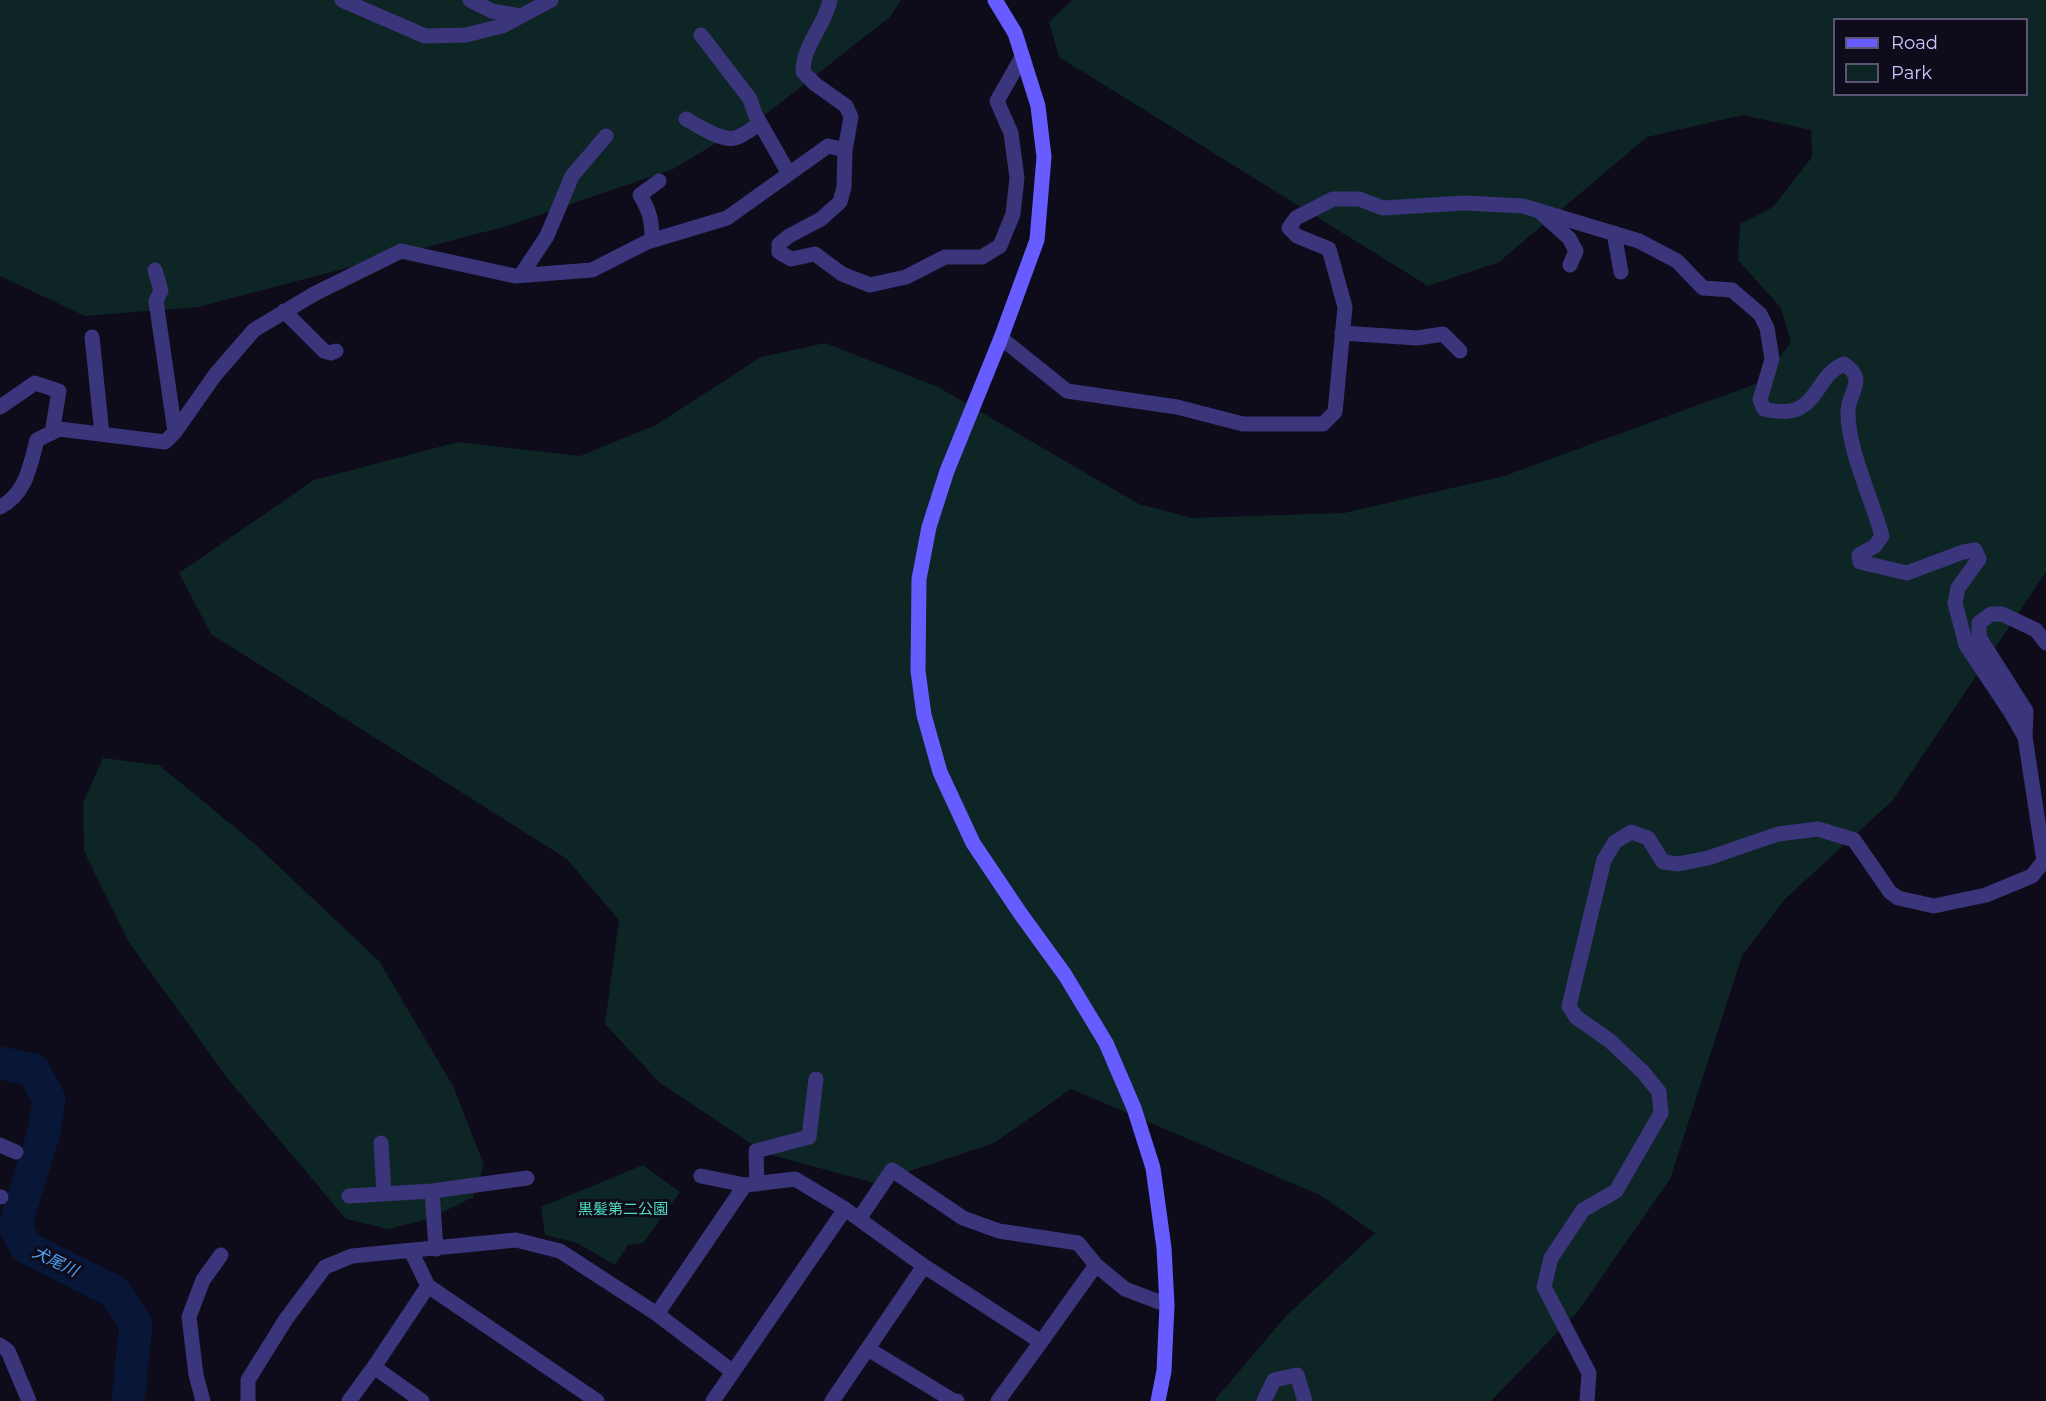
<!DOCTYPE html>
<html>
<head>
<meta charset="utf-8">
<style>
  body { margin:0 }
  #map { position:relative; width:2046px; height:1401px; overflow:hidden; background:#0e0b1b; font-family:Montserrat,sans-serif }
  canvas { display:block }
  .legend { position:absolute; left:1833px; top:18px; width:195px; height:78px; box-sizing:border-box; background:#0e0b1b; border:2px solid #5b5576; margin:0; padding:8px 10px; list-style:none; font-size:18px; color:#cec5ff }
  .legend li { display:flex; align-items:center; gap:12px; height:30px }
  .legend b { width:30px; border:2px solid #5b5576 }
</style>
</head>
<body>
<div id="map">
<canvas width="2046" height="1401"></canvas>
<ul class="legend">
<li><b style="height:8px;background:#675cff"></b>Road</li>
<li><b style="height:16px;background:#0e2525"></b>Park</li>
</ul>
</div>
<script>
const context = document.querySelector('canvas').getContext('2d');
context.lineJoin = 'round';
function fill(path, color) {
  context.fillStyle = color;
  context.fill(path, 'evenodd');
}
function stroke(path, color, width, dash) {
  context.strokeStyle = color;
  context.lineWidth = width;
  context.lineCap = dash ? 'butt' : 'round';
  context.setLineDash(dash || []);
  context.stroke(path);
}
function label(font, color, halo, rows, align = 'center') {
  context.font = font + ' Montserrat,"Noto Sans JP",sans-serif';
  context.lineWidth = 6;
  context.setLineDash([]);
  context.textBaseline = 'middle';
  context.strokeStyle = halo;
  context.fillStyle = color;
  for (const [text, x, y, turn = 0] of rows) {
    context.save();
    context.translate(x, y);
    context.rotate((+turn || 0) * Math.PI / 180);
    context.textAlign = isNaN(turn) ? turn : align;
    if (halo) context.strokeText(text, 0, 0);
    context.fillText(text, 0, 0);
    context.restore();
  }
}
const green = new Path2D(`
  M0,0H901L890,17L770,111L673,169L507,226L198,307L85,316L0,276Z
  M1072,0H2046V572L1892,801L1785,899L1742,956L1670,1179L1578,1311L1491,1401H1214L1286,1316L1375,1233L1320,1195L1071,1089L994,1143L874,1183L765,1153L660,1083L605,1024L619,920L567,859L211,634L179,573L314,480L458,442L580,456L656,425L761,357L825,343L938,387L1139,504L1192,518L1344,513L1504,476L1761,382L1791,342L1781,308L1738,260L1740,224L1773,207L1812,157L1811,130L1743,115L1647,137L1499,262L1428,286L1059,57L1049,22ZM1834,20H2026V94H1834Z
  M103,758L159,765L255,844L379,961L453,1086L484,1165L473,1197L429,1219L388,1229L346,1219L228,1079L128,941L84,851L83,803Z
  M643,1165L680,1192L643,1243L628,1245L615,1265L577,1243L545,1235L541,1207Z`);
const river = new Path2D(`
  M0,1063L33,1070L49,1099L44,1132L15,1226L26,1247L115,1292L136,1324L128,1401`);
const street = new Path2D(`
  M342,0L425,36L466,35L502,26L551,0
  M470,0L492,11L520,16
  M830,0C825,26 803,44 803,72L815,84L846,106L851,117L845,150L844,187L840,202L821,219L789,236L779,244V252L791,259L815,254L842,274L870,285L906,277L945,257H982L1000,246L1013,214L1017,178L1011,133L997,101L1022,57
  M701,35L750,99L755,114L789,174
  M686,119C698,126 721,141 735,138C744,136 752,128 760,123
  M1542,214L1569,238L1576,251L1570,265
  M1614,233L1621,272
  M652,240C652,222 650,211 640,195L659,181
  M155,270L161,291L156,301L175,432
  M521,275L547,236L572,176L606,136
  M284,311L324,351L331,353L336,351
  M1342,333L1417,338L1443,334L1460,351
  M92,337L102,434
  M1001,338L1067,391L1177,407L1243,424H1323L1335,412L1345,307L1329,249L1297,236L1289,228L1296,218L1333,199H1359L1383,208L1464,203L1523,206L1639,241L1677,261L1703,288L1732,290L1760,314L1767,328L1772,359L1760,400L1764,409C1820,423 1812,376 1844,364C1869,380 1847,393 1848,413C1848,450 1872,499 1882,536L1875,546L1859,555L1860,562L1907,573L1963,552L1975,550L1979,559L1958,588L1955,603L1966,645L2010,711L2025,737L2026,711L1979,637V623L1991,614H2002L2036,630L2046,643
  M0,407L35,383L59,391L52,433
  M0,507C26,494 30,466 37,440L59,429L165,442L175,432L215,375L254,330L314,294L401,251L515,276L592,270L647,242L727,218L828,146L845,150
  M381,1143L384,1194
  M0,1145L16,1152
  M701,1176L745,1185
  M757,1184L756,1151L809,1137L816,1079
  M432,1191L527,1178
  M349,1196L432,1191L436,1249
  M0,1197H1
  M859,1219L892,1170L963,1218L999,1231L1078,1243L1096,1265L1125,1289L1167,1305
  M411,1251L428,1286L597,1401
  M657,1314L745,1185L795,1179L845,1209L924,1266L1041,1342L998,1401
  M1041,1342L1096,1265
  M0,1345L8,1351L29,1401
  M868,1349L952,1400L957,1401
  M374,1367L428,1286
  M203,1401L196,1375L189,1317L203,1280L221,1255
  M248,1401V1380L286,1319L325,1267L352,1256L516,1240L560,1251L657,1314L733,1372
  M349,1401L374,1367L422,1401
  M713,1401L845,1209
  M832,1401L924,1266
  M1264,1401L1274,1380L1297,1375L1305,1401
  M1587,1401L1589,1373L1544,1287L1551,1258L1583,1210L1616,1191L1661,1113L1659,1092L1643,1072L1610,1041L1576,1017L1569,1006L1604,860L1615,842L1631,832L1648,838L1663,862L1678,864L1708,858L1778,834L1818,829L1854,840L1890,892L1898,898L1934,906L1986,895L2032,876L2044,861L2025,737`);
const secondary = new Path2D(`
  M995,0L1015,33L1038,106L1044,157L1037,240L1001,338L947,471L929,527L919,579L918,671L924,715L940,772L973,843L1020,913L1065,975L1106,1043L1134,1108L1153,1168L1164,1248L1167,1305L1164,1371L1158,1401`);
const parkNames = [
  ["黒髪第二公園",623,1210]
];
const waterNames = [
  ["犬尾川",55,1262,26]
];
fill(green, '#0e2525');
stroke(river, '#081737', 33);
stroke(street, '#3b357b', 15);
stroke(secondary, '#675cff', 15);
label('15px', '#51dfc1', '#0e0b1b', parkNames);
label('italic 16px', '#53a8ff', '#0e0b1b', waterNames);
</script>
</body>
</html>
